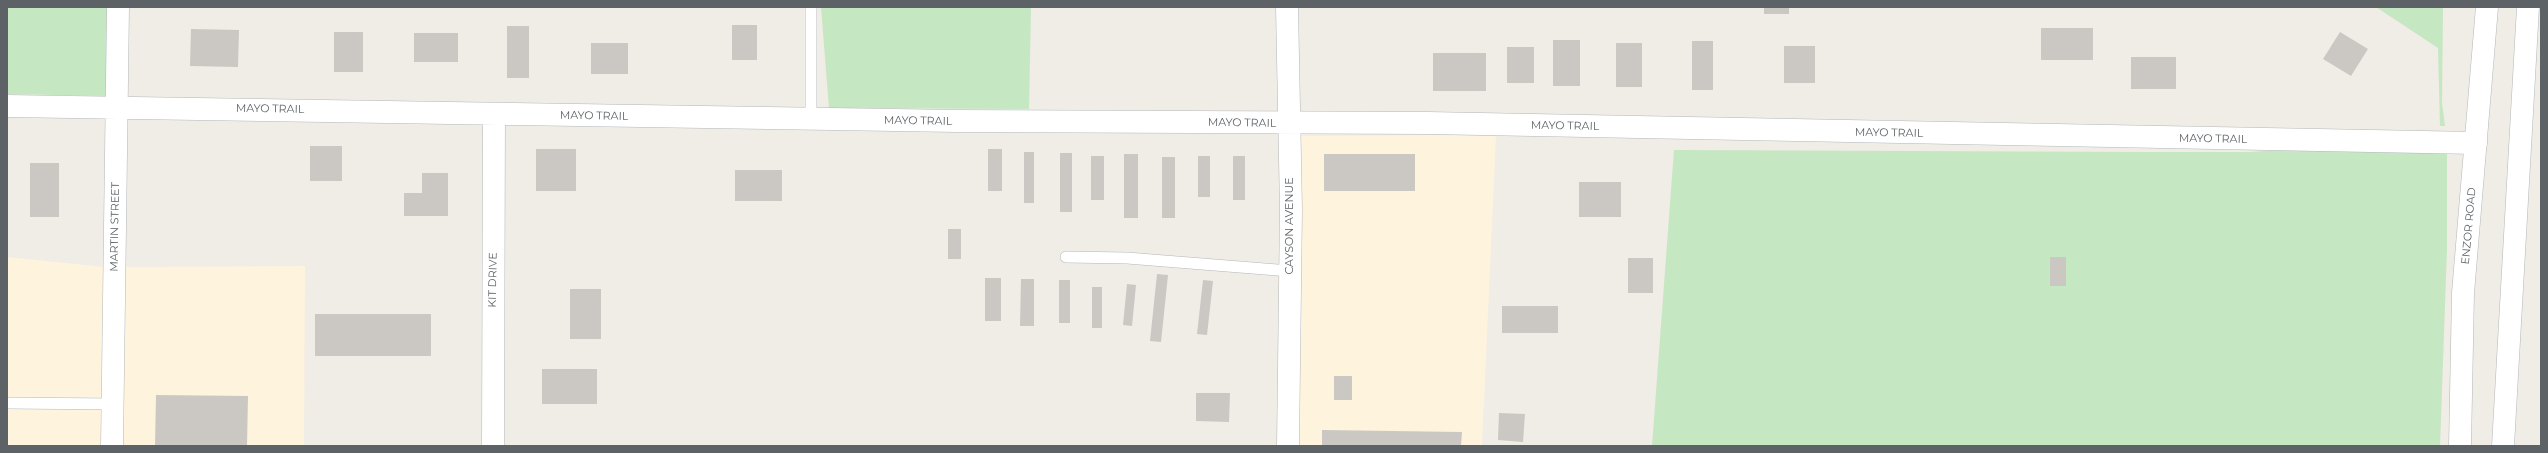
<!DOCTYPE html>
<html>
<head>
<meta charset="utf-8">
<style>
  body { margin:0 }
  #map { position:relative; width:2548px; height:453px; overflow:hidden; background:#f0ece6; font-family:Montserrat,sans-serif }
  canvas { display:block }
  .frame { position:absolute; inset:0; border:8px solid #5d6266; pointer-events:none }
</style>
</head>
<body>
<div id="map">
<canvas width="2548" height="453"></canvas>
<div class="frame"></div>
</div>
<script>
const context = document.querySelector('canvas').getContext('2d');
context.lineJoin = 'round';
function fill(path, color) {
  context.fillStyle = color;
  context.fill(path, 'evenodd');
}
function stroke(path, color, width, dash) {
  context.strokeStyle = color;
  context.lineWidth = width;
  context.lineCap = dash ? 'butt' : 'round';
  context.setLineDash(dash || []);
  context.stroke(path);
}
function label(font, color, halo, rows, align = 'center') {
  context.font = font + ' Montserrat,sans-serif';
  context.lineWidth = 3;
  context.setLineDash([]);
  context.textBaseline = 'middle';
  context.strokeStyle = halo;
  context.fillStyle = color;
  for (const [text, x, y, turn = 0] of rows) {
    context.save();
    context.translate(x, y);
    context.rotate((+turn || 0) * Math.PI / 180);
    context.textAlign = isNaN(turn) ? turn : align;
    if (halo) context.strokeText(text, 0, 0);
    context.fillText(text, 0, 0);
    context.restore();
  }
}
const commercial = new Path2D(`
  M1428,135L1496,136L1482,446H1298L1300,136Z
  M7,257L105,267L103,446H7Z
  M305,266L304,446H122L125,267Z`);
const green = new Path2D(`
  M7,7H108L107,96L7,94Z
  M821,7H1031L1029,109L829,108Z
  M2376,7H2443L2442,103L2445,126H2440L2438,48Z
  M2306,148L2447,149V248L2440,446H1652L1674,150L2140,152H2250Z`);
const building = new Path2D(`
  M1764,7H1789V14H1764Z
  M732,25H757V60H732Z
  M507,26H529V78H507Z
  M2041,28H2093V60H2041Z
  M191,29L239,30L238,67L190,66Z
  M334,32H363V72H334Z
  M2340,32L2368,49L2351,76L2323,59Z
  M414,33H458V62H414Z
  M1553,40H1580V86H1553Z
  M1692,41H1713V90H1692Z
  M591,43H628V74H591Z
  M1616,43H1642V87H1616Z
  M1784,46H1815V83H1784Z
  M1507,47H1534V83H1507Z
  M1433,53H1486V91H1433Z
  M2131,57H2176V89H2131Z
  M310,146H342V181H310Z
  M536,149H576V191H536Z
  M988,149H1002V191H988Z
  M1024,152H1034V203H1024Z
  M1060,153H1072V212H1060Z
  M1124,154H1138V218H1124Z
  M1324,154H1415V191H1324Z
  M1091,156H1104V200H1091Z
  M1198,156H1210V197H1198Z
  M1233,156H1245V200H1233Z
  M1162,157H1175V218H1162Z
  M30,163H59V217H30Z
  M735,170H782V201H735Z
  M422,173H448V216H404V193H422Z
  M1579,182H1621V217H1579Z
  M948,229H961V259H948Z
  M2050,257H2066V286H2050Z
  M1628,258H1653V293H1628Z
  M1157,274L1168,275L1161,342L1150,341Z
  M985,278H1001V321H985Z
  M1021,279H1034V326H1020Z
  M1059,280H1070V323H1059Z
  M1203,280L1213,281L1207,335L1197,334Z
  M1127,284L1136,285L1132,326L1123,325Z
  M1092,287H1102V328H1092Z
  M570,289H601V339H570Z
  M1502,306H1558V333H1502Z
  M315,314H431V356H315Z
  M542,369H597V404H542Z
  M1334,376H1352V400H1334Z
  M1196,393H1230L1229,422L1196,421Z
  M156,395L248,396L247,446H155Z
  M1499,413L1525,414L1523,442L1498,440Z
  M1322,430L1462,432L1461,446H1322Z`);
const lane = new Path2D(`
  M811,119V7
  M1066,257L1127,258L1290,271
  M7,403L113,404`);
const street = new Path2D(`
  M1287,7L1291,209L1288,446
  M7,106L957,121L1428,123L2476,143
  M112,446L118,7
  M493,446L494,114`);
const secondary = new Path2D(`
  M2460,446L2463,293L2487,7
  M2503,446L2528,7`);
const streetNames = [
  ["MAYO TRAIL",270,109,1],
  ["MAYO TRAIL",594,116,1],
  ["MAYO TRAIL",918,121,1],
  ["MAYO TRAIL",1242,123,1],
  ["MAYO TRAIL",1565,126,1],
  ["MAYO TRAIL",1889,133,1],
  ["MAYO TRAIL",2213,139,1],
  ["CAYSON AVENUE",1290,226,-90],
  ["ENZOR ROAD",2469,226,-85],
  ["MARTIN STREET",115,227,-89],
  ["KIT DRIVE",493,280,-89]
];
fill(commercial, '#fef3dc');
fill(green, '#c5e7c2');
fill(building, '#cbc7c3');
stroke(lane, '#b3b7ba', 12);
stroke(street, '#b3b7ba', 23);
stroke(secondary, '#b2b6ba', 23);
stroke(lane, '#fff', 11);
stroke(street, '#fff', 22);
stroke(secondary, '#fff', 22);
label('11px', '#5d6266', '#fff', streetNames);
</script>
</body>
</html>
